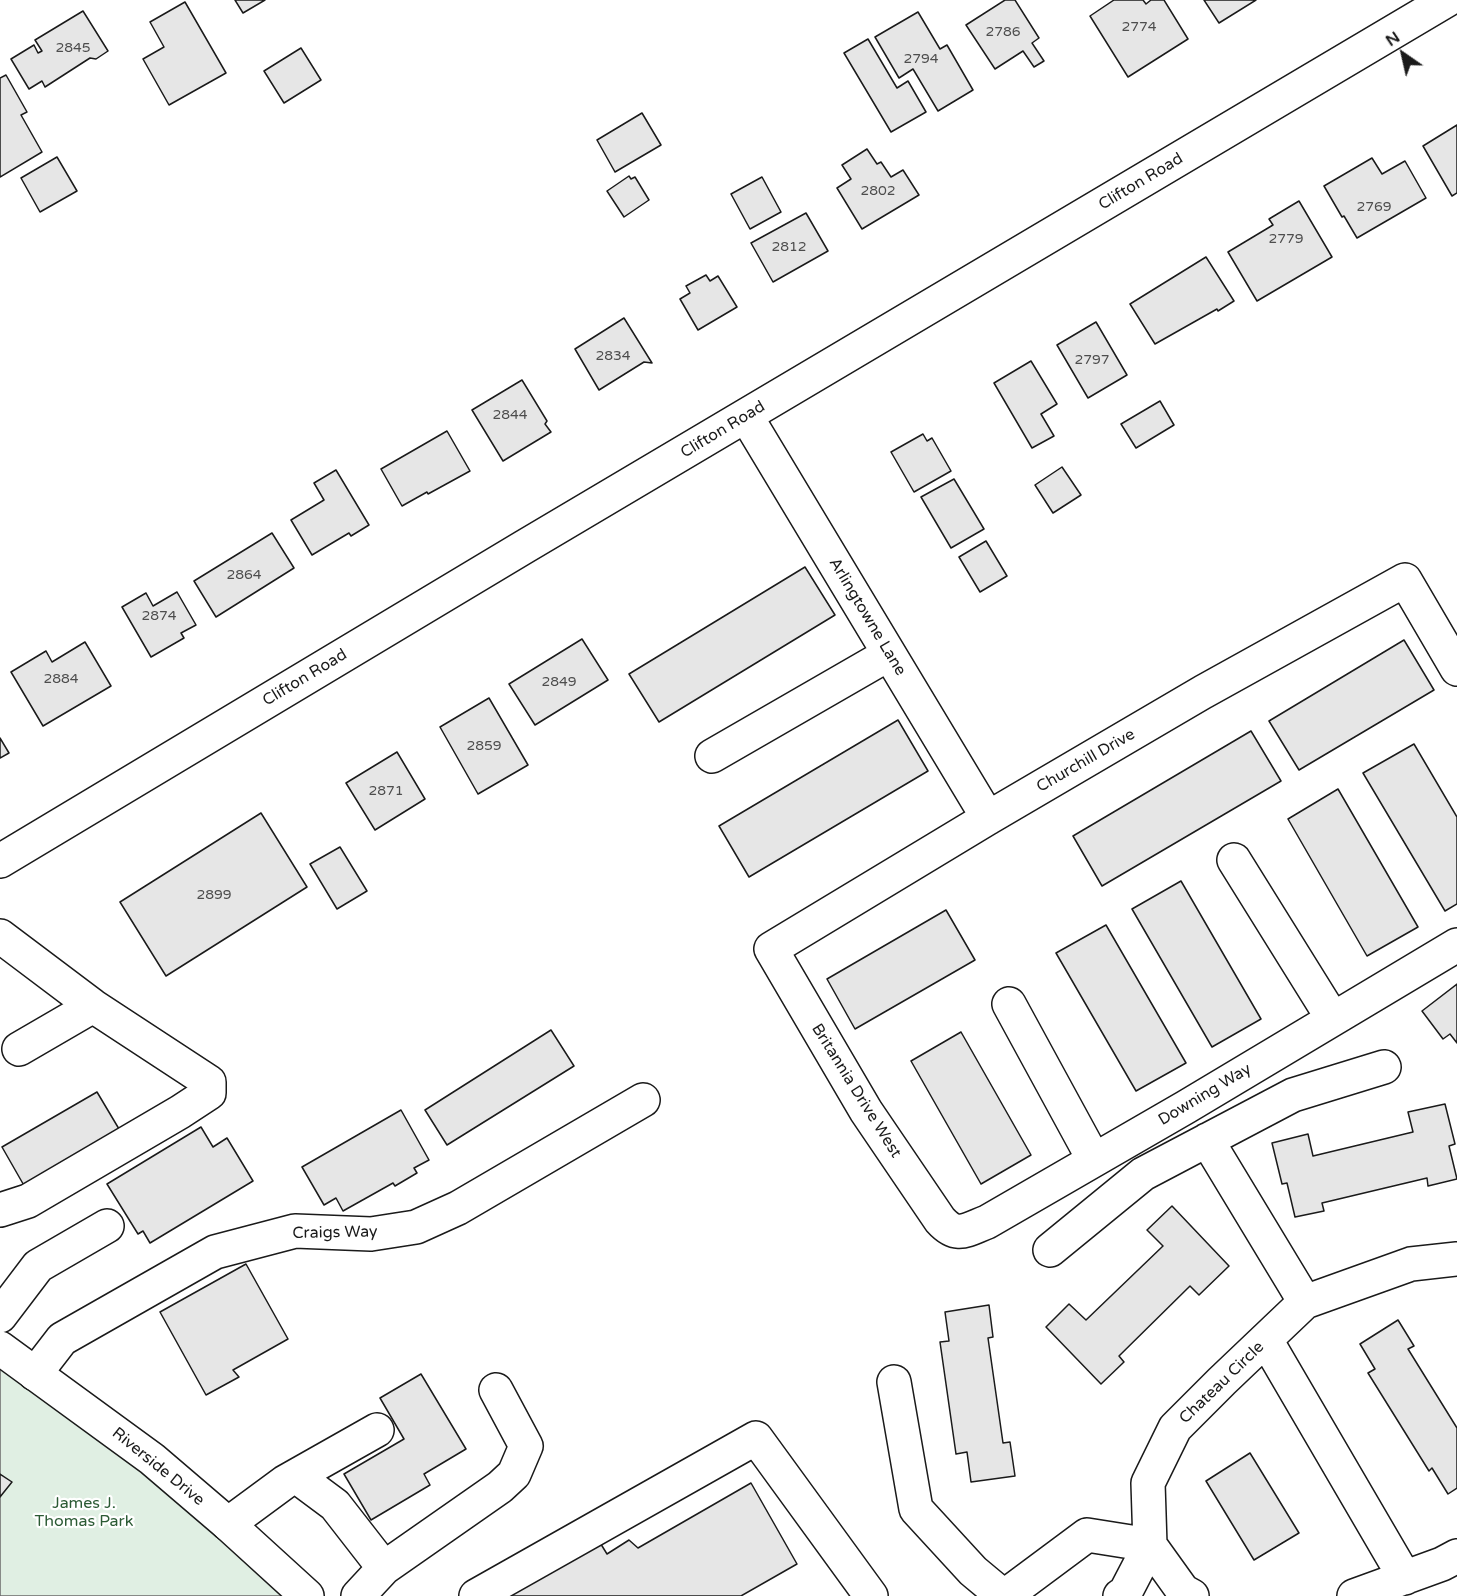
<!DOCTYPE html>
<html>
<head>
<meta charset="utf-8">
<style>
  body { margin:0 }
  #map { position:relative; width:1457px; height:1596px; overflow:hidden; background:#fff; font-family:"Varela Round",sans-serif }
  canvas { display:block }
  .north { position:absolute; left:1373px; top:24px; width:60px; height:60px; -webkit-text-stroke:4px #fff; paint-order:stroke; rotate:326deg; font-size:16px; font-weight:700; line-height:24px; text-align:center; color:#1a1a1a }
  .north::after { content:''; display:block; margin:auto; width:21px; height:27px; background:#1a1a1a; clip-path:polygon(50% 0,100% 100%,50% 72%,0 100%) }
</style>
</head>
<body>
<div id="map">
<canvas width="1457" height="1596"></canvas>
<div class="north">N</div>
</div>
<script>
const context = document.querySelector('canvas').getContext('2d');
context.lineJoin = 'round';
function fill(path, color) {
  context.fillStyle = color;
  context.fill(path, 'evenodd');
}
function stroke(path, color, width, dash) {
  context.strokeStyle = color;
  context.lineWidth = width;
  context.lineCap = dash ? 'butt' : 'round';
  context.setLineDash(dash || []);
  context.stroke(path);
}
function label(font, color, halo, rows, align = 'center') {
  context.font = font + ' "Varela Round",sans-serif';
  context.lineWidth = 4.5;
  context.setLineDash([]);
  context.textBaseline = 'middle';
  context.strokeStyle = halo;
  context.fillStyle = color;
  for (const [text, x, y, turn = 0] of rows) {
    context.save();
    context.translate(x, y);
    context.rotate((+turn || 0) * Math.PI / 180);
    context.textAlign = isNaN(turn) ? turn : align;
    if (halo) context.strokeText(text, 0, 0);
    context.fillText(text, 0, 0);
    context.restore();
  }
}
const green = new Path2D(`
  M0,1348L307,1596H0Z`);
const building = new Path2D(`
  M235,0H265L243,13Z
  M1005,0H1015L1039,38L1032,43L1044,61L1034,67L1023,51L995,69L966,25Z
  M1114,0H1143L1146,4L1151,0H1164L1188,39L1128,77L1090,16Z
  M1204,0H1256L1219,23Z
  M185,2L226,73L169,105L143,59L164,47L150,22Z
  M83,11L108,51L96,59L90,58L45,87L42,81L29,89L11,59L34,45L38,53L42,51L35,40Z
  M918,12L940,49L947,45L973,90L938,111L913,69L899,78L875,37Z
  M868,39L897,88L908,81L926,112L891,132L844,53Z
  M301,48L321,80L284,103L264,71Z
  M6,75L27,112L21,115L42,152L0,177V78Z
  M642,113L661,145L615,172L597,140Z
  M1457,125V193L1452,196L1423,146Z
  M867,149L877,164L881,162L891,177L903,170L919,195L862,229L837,188L851,179L842,165Z
  M57,157L77,191L40,212L21,178Z
  M1372,158L1382,174L1405,161L1426,198L1357,238L1344,216L1342,217L1324,186Z
  M629,176L631,179L635,177L649,200L624,217L607,191Z
  M762,177L781,212L750,229L731,194Z
  M1299,201L1332,257L1257,301L1228,252L1273,225L1269,219Z
  M806,213L828,251L773,282L751,243Z
  M1206,257L1234,301L1218,311L1217,309L1155,344L1130,304Z
  M706,275L710,281L718,276L737,307L698,330L680,299L690,293L686,286Z
  M624,318L652,363L644,362L599,390L575,349Z
  M1096,322L1127,375L1088,398L1057,345Z
  M1031,361L1057,404L1041,414L1054,436L1032,448L994,383Z
  M522,380L547,421L545,424L551,432L503,461L472,410Z
  M1160,401L1174,425L1136,448L1121,424Z
  M447,431L470,471L428,494L427,492L402,506L381,469Z
  M923,434L927,441L932,438L951,471L914,492L891,452Z
  M1062,467L1081,495L1053,513L1035,485Z
  M336,470L369,525L351,536L349,533L312,555L291,520L324,500L314,483Z
  M954,479L984,529L951,548L921,497Z
  M272,533L294,568L216,617L194,581Z
  M986,541L1007,576L980,592L959,557Z
  M805,567L835,615L659,722L629,674Z
  M177,592L196,625L181,633L184,638L151,657L122,607L146,593L153,606Z
  M582,639L608,680L535,725L509,684Z
  M1404,640L1434,690L1299,770L1269,721Z
  M85,642L111,686L43,726L11,672L46,651L52,662Z
  M489,698L528,765L478,794L440,727Z
  M898,720L928,771L749,877L719,826Z
  M1251,731L1281,781L1102,886L1073,836Z
  M0,738L9,753L0,758Z
  M1414,744L1457,817V904L1445,911L1363,773Z
  M397,752L425,799L375,830L346,783Z
  M1338,789L1418,927L1367,956L1288,819Z
  M261,813L307,887L166,976L120,902Z
  M340,847L367,891L337,909L310,864Z
  M1181,881L1261,1019L1212,1047L1132,909Z
  M946,910L975,960L855,1029L827,979Z
  M1106,925L1186,1063L1136,1091L1056,953Z
  M1457,984V1043L1450,1034L1443,1039L1422,1011Z
  M551,1030L574,1066L447,1145L425,1110Z
  M961,1032L1031,1155L981,1184L911,1061Z
  M97,1092L122,1134L26,1189L2,1147Z
  M1445,1104L1455,1144L1449,1146L1457,1179L1428,1186L1427,1178L1322,1203L1324,1211L1295,1217L1287,1183L1282,1184L1272,1143L1308,1134L1313,1156L1413,1132L1408,1112Z
  M401,1110L429,1160L414,1168L417,1173L395,1186L393,1183L343,1211L336,1198L324,1205L302,1167Z
  M201,1127L213,1147L227,1138L253,1181L150,1243L143,1231L138,1234L107,1184Z
  M1172,1206L1229,1266L1199,1295L1190,1286L1119,1356L1124,1362L1101,1384L1046,1327L1069,1304L1086,1320L1163,1246L1147,1230Z
  M246,1264L288,1339L233,1370L239,1377L206,1395L160,1312Z
  M989,1305L993,1337L988,1338L1003,1443L1010,1442L1015,1476L971,1482L967,1452L956,1454L940,1342L949,1341L945,1312Z
  M1398,1320L1414,1346L1408,1349L1457,1428V1488L1448,1494L1432,1468L1429,1471L1368,1373L1375,1369L1360,1344Z
  M421,1374L466,1449L424,1474L430,1485L371,1520L344,1474L404,1439L380,1398Z
  M1250,1453L1299,1533L1254,1560L1206,1481Z
  M0,1474L12,1482L0,1497Z
  M751,1483L797,1564L741,1596H504L599,1541L607,1554L629,1540L638,1548Z`);
const minor = new Path2D(`
  M746,416L988,818
  M1457,669L1405,580L1203,692L988,818L771,949L866,1111L940,1220C957,1239 966,1230 987,1222L1186,1107L1457,945
  M712,756L889,654
  M1234,860L1333,1019
  M0,861L524,547L1447,0
  M0,936L93,1006L209,1082V1093L180,1112L28,1201L0,1210
  M1009,1004L1094,1160
  M19,1049L93,1006
  M1207,1140L1305,1302
  M1050,1250L1143,1174L1293,1095L1384,1067
  M0,1316L38,1266L107,1226
  M1266,1340L1405,1578
  M35,1374L62,1339L215,1252L295,1231L371,1234L416,1227L458,1208L643,1100
  M894,1382L916,1509L973,1571L1003,1596
  M296,1476L335,1505L384,1568
  M228,1524L285,1482L377,1430
  M1150,1545L1183,1591L1192,1596
  M358,1596L384,1568L500,1487L514,1474L526,1446L496,1390
  M476,1596L756,1438L871,1596
  M1005,1596L1087,1535L1150,1545
  M1120,1596L1125,1593L1150,1545L1148,1483L1175,1428L1222,1381L1305,1302L1411,1264L1457,1259
  M1354,1596L1442,1564L1457,1556`);
const major = new Path2D(`
  M0,1348L152,1459L228,1524L307,1596`);
const numberNames = [
  ["2774",1139,27],
  ["2786",1003,32],
  ["2845",73,48],
  ["2794",921,59],
  ["2802",878,191],
  ["2769",1374,207],
  ["2779",1286,239],
  ["2812",789,247],
  ["2834",613,356],
  ["2797",1092,360],
  ["2844",510,415],
  ["2864",244,575],
  ["2874",159,616],
  ["2884",61,679],
  ["2849",559,682],
  ["2859",484,746],
  ["2871",386,791],
  ["2899",214,895]
];
const streetNames = [
  ["Clifton Road",1141,182,-31],
  ["Clifton Road",723,430,-31],
  ["Arlingtowne Lane",867,617,59],
  ["Clifton Road",305,678,-31],
  ["Churchill Drive",1086,761,-30],
  ["Britannia Drive West",856,1091,58],
  ["Downing Way",1205,1095,-31],
  ["Craigs Way",335,1233,-1],
  ["Chateau Circle",1222,1383,-44],
  ["Riverside Drive",158,1467,39]
];
const parkNames = [
  ["James J.",84,1504],
  ["Thomas Park",84,1522]
];
fill(green, '#e0efe3');
stroke(green, '#6a6a6a', 1.5);
fill(building, '#e6e6e6');
stroke(building, '#1a1a1a', 1.5);
stroke(minor, '#1a1a1a', 36);
stroke(major, '#1a1a1a', 36);
stroke(minor, '#fff', 33);
stroke(major, '#fff', 33);
label('14px', '#4d4d4d', null, numberNames);
label('16px', '#1a1a1a', '#fff', streetNames);
label('16px', '#2b5a34', '#fff', parkNames);
</script>
</body>
</html>
